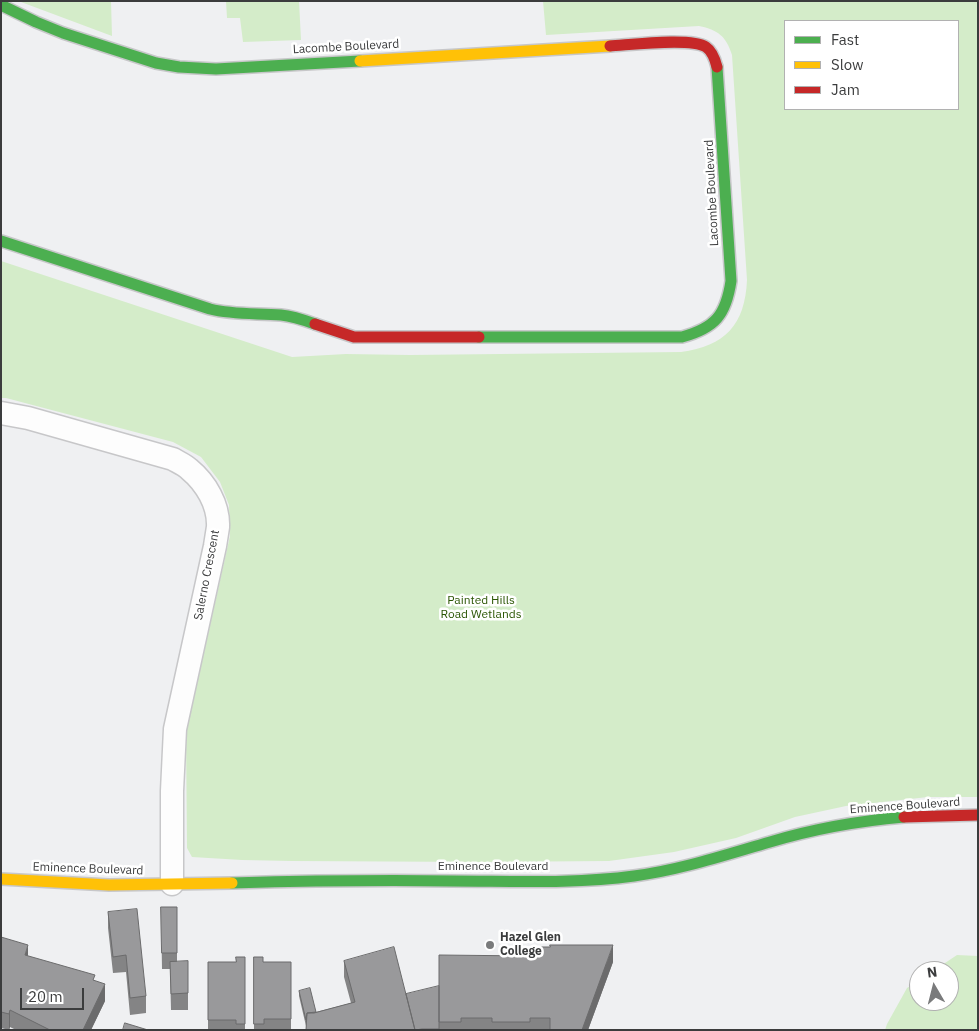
<!DOCTYPE html>
<html>
<head>
<meta charset="utf-8">
<style>
  body { margin:0 }
  #map { position:relative; width:979px; height:1031px; overflow:hidden; background:#eff0f2; font-family:"IBM Plex Sans",sans-serif }
  canvas { display:block }
  .frame { position:absolute; inset:0; border:2px solid #3b3c3d; pointer-events:none }
  .legend { position:absolute; left:784px; top:20px; width:175px; height:90px; box-sizing:border-box; background:#fff; border:1px solid #b1b1b1; margin:0; padding:6px 9px; list-style:none; font-size:15px; color:#3b3c3d }
  .legend li { display:flex; align-items:center; gap:10px; height:25px }
  .legend b { width:25px; border:1px solid #b1b1b1 }
  .north { position:absolute; left:909px; top:961px; width:50px; height:50px; box-sizing:border-box; background:#fff; border:1px solid #b1b1b1; border-radius:50%; rotate:352deg; font-size:14px; font-weight:700; line-height:20px; text-align:center; color:#3b3c3d }
  .north::after { content:''; display:block; margin:auto; width:18px; height:22px; background:#7a7b7c; clip-path:polygon(50% 0,100% 100%,50% 72%,0 100%) }
  .scale { position:absolute; left:20px; top:988px; width:64px; height:22px; box-sizing:border-box; border:2px solid #3b3c3d; border-top:0; padding-left:6px; font-size:15px; line-height:18px; white-space:nowrap; color:#3b3c3d; -webkit-text-stroke:4px #fff; paint-order:stroke }
</style>
</head>
<body>
<div id="map">
<canvas width="979" height="1031"></canvas>
<div class="frame"></div>
<ul class="legend">
<li><b style="height:6px;background:#4caf50"></b>Fast</li>
<li><b style="height:6px;background:#ffc107"></b>Slow</li>
<li><b style="height:6px;background:#c62828"></b>Jam</li>
</ul>
<div class="north">N</div>
<div class="scale">20 m</div>
</div>
<script>
const context = document.querySelector('canvas').getContext('2d');
context.lineJoin = 'round';
function fill(path, color) {
  context.fillStyle = color;
  context.fill(path, 'evenodd');
}
function stroke(path, color, width, dash) {
  context.strokeStyle = color;
  context.lineWidth = width;
  context.lineCap = dash ? 'butt' : 'round';
  context.setLineDash(dash || []);
  context.stroke(path);
}
function label(font, color, halo, rows, align = 'center') {
  context.font = font + ' "IBM Plex Sans",sans-serif';
  context.lineWidth = 5;
  context.setLineDash([]);
  context.textBaseline = 'middle';
  context.strokeStyle = halo;
  context.fillStyle = color;
  for (const [text, x, y, turn = 0] of rows) {
    context.save();
    context.translate(x, y);
    context.rotate((+turn || 0) * Math.PI / 180);
    context.textAlign = isNaN(turn) ? turn : align;
    if (halo) context.strokeText(text, 0, 0);
    context.fillText(text, 0, 0);
    context.restore();
  }
}
const green = new Path2D(`
  M20,1H111L112,36L21,2Z
  M226,1H299L301,40L243,42L240,18H227Z
  M543,1H978V797H928L846,806L795,817L736,838L674,852L609,861L481,862L292,861L242,860L192,857L187,848L186,732L230,536L229,505L220,482L201,457L173,442L6,398H1V261L292,357L346,354L410,355L681,352C725,346 745,325 747,280L732,55C726,36 718,30 699,26L546,35ZM785,21H958V109H785Z
  M957,955L978,956V1030H885L887,1024L907,988L919,980V1001H949V971H933Z`);
const street = new Path2D(`
  M1,413L28,418L173,459C178,462 185,465 189,469C206,483 219,505 218,527C217,533 216,540 215,546L175,729L172,791V884`);
const fast = new Path2D(`
  M1,5L36,22L63,33L156,63L179,67L216,69L360,61
  M1,241L210,309C234,315 256,313 281,315C293,316 304,320 315,324
  M479,337H682C715,328 726,315 731,281L717,67
  M232,883C305,881 379,880 452,881C512,881 574,884 634,876C680,870 725,855 770,842C813,829 858,821 904,817`);
const slow = new Path2D(`
  M360,61L610,46
  M1,879L109,885L232,883`);
const jam = new Path2D(`
  M610,46C629,45 691,37 706,47C712,51 715,59 717,67
  M315,324L354,337H479
  M904,817L978,815`);
const wall = new Path2D(`
  M161,907H177V962L188,961V1010H171L170,969H162Z
  M108,912L146,996V1013L130,1015L126,972L113,973L108,928Z
  M1,937L28,956L95,981L105,1001L91,1030H16L10,1027L9,1030L1,1028Z
  M245,957V1030H208V962H236Z
  M254,957L263,962H291V1030H254Z
  M344,961L406,994L613,962L588,1030H306V1026L299,996V991L316,1012L351,1003L344,977Z`);
const shadedWall = new Path2D(`
  M28,945V962L25,955Z
  M613,945V962L588,1030H582Z
  M105,984V1001L91,1030H83Z
  M10,1010V1027L9,1030V1014Z`);
const building = new Path2D(`
  M161,907H177V953H162Z
  M137,909L146,996L130,998L126,955L113,957L108,912Z
  M1,937L28,945L25,955L95,975L93,980L105,984L83,1030H50L10,1010L9,1014L1,1012Z
  M550,945H613L582,1030H550V1018H530V1022H492V1018H461V1022H439V955L530,956V947H550Z
  M394,947L415,1030H306L307,1013H314L355,1002L344,961Z
  M236,957H245V1024H236V1020H208V962H236Z
  M254,957H263V962H291V1019H264V1024H254Z
  M188,961V993L171,994L170,962Z
  M439,986V1029H422L415,1030L406,994Z
  M310,988L316,1012L307,1013L306,1020L299,991Z
  M125,1023L148,1030H123Z`);
const markers = [
  [490,945,5,"#7a7b7c"]
];
const streetNames = [
  ["Lacombe Boulevard",346,47,-3],
  ["Lacombe Boulevard",712,193,-93],
  ["Salerno Crescent",207,575,-79],
  ["Eminence Boulevard",905,806,-4],
  ["Eminence Boulevard",493,867],
  ["Eminence Boulevard",88,869,2]
];
const parkNames = [
  ["Painted Hills",481,601],
  ["Road Wetlands",481,615]
];
const poiNames = [
  ["Hazel Glen",500,938],
  ["College",500,952]
];
fill(green, '#d4ecc9');
stroke(street, '#c7c7c9', 25);
stroke(fast, '#c7c7c9', 14);
stroke(slow, '#c7c7c9', 14);
stroke(jam, '#c7c7c9', 14);
stroke(street, '#fdfdfd', 22);
stroke(fast, '#4caf50', 11);
stroke(slow, '#ffc107', 11);
stroke(jam, '#c62828', 11);
fill(wall, '#848485');
fill(shadedWall, '#6b6b6c');
fill(building, '#99999b');
stroke(building, '#6b6b6c', 1);
for (const [x, y, r, color] of markers) {
  const dot = new Path2D();
  dot.arc(x, y, r, 0, 2 * Math.PI);
  context.fillStyle = color;
  context.fill(dot);
  stroke(dot, '#fff', 2);
}
label('12px', '#3b3c3d', '#fff', streetNames);
label('12px', '#2a5503', '#fff', parkNames);
label('bold 12px', '#3b3c3d', '#fff', poiNames, 'left');
</script>
</body>
</html>
